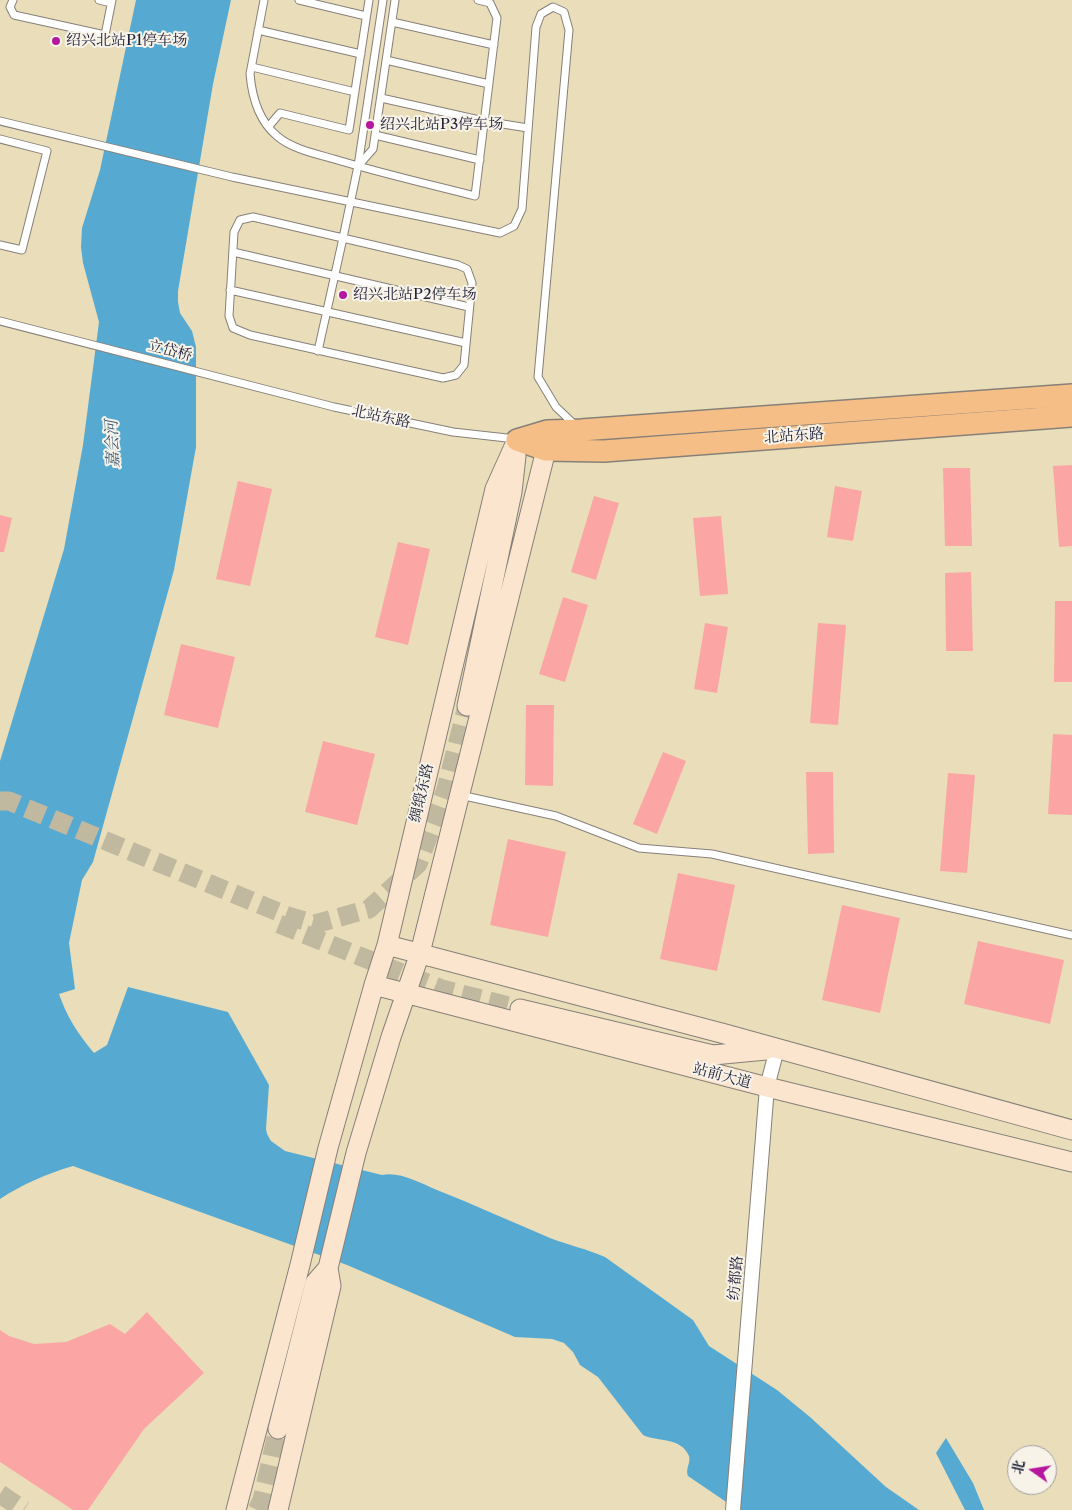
<!DOCTYPE html>
<html>
<head>
<meta charset="utf-8">
<style>
  body { margin:0 }
  #map { position:relative; width:1072px; height:1510px; overflow:hidden; background:#e9deb9; font-family:"Libre Caslon Text","Noto Serif SC",serif }
  canvas { display:block }
  .north { position:absolute; left:1007px; top:1445px; width:50px; height:50px; box-sizing:border-box; background:#f7f3e8; border:1px solid #a29fa3; border-radius:50%; rotate:283deg; font-size:14px; font-weight:700; line-height:20px; text-align:center; color:#22223b }
  .north::after { content:''; display:block; margin:auto; width:18px; height:22px; background:#b5179e; clip-path:polygon(50% 0,100% 100%,50% 72%,0 100%) }
</style>
</head>
<body>
<div id="map">
<canvas width="1072" height="1510"></canvas>
<div class="north">北</div>
</div>
<script>
const context = document.querySelector('canvas').getContext('2d');
context.lineJoin = 'round';
function fill(path, color) {
  context.fillStyle = color;
  context.fill(path, 'evenodd');
}
function stroke(path, color, width, dash) {
  context.strokeStyle = color;
  context.lineWidth = width;
  context.lineCap = dash ? 'butt' : 'round';
  context.setLineDash(dash || []);
  context.stroke(path);
}
function label(font, color, halo, rows, align = 'center') {
  context.font = font + ' "Libre Caslon Text","Noto Serif SC",serif';
  context.lineWidth = 4;
  context.setLineDash([]);
  context.textBaseline = 'middle';
  context.strokeStyle = halo;
  context.fillStyle = color;
  for (const [text, x, y, turn = 0] of rows) {
    context.save();
    context.translate(x, y);
    context.rotate((+turn || 0) * Math.PI / 180);
    context.textAlign = isNaN(turn) ? turn : align;
    if (halo) context.strokeText(text, 0, 0);
    context.fillText(text, 0, 0);
    context.restore();
  }
}
const water = new Path2D(`
  M136,0H231L213,84L178,291V302L180,313L192,331L196,347V447L174,570L93,862L82,880L69,943L75,989L59,994C68,1019 77,1032 94,1053L107,1045L128,987L228,1012L269,1085L266,1129L267,1134L271,1141L285,1151L382,1175C399,1171 421,1183 437,1190C475,1205 512,1222 550,1238C568,1245 587,1249 605,1257L693,1320L709,1346L777,1390L810,1417L886,1487L919,1510H738L688,1476C685,1469 691,1463 689,1456C681,1437 658,1442 643,1435L598,1377L580,1365L573,1352L564,1343L552,1339L515,1337L347,1265L73,1166C46,1174 23,1184 0,1199V761L64,549L83,445L99,322L83,263L81,247L82,228L100,170Z
  M946,1438L973,1483L984,1510H965L936,1453Z`);
const building = new Path2D(`
  M1072,465V546L1059,547L1053,466Z
  M943,468H970L972,546H945Z
  M238,481L272,489L250,586L216,579Z
  M835,486L862,491L853,541L827,537Z
  M594,496L619,503L596,580L571,572Z
  M0,515L12,518L4,552H0Z
  M721,516L728,594L700,596L693,518Z
  M398,542L430,549L408,645L375,637Z
  M971,572L973,651H946L945,573Z
  M563,597L588,605L565,682L539,674Z
  M1055,601H1072V682H1054Z
  M705,623L728,627L717,693L694,689Z
  M818,623L846,625L838,725L810,723Z
  M181,644L235,657L218,728L164,715Z
  M526,705H554L553,786L525,785Z
  M1053,734L1072,735V815L1048,814Z
  M323,741L375,754L357,825L305,812Z
  M663,752L686,761L657,834L633,824Z
  M806,772H833L834,853L808,854Z
  M948,773L975,775L967,873L940,871Z
  M508,839L566,852L548,937L490,925Z
  M678,873L735,885L717,971L660,959Z
  M842,905L900,918L880,1013L822,1000Z
  M978,941L1064,960L1050,1024L964,1004Z
  M147,1312L204,1373L144,1429L88,1510H73L0,1462V1330L9,1336L34,1344L66,1342L110,1324L125,1334Z`);
const secondaryTunnel = new Path2D(`
  M0,801H9L288,916L315,924L369,909L418,864L446,789L467,706
  M279,924L442,989L520,1009
  M0,1494L24,1510
  M257,1510L262,1500L278,1429`);
const lane = new Path2D(`
  M13,0L10,7L14,15L105,35L112,0
  M99,0L111,3
  M264,0L250,74C252,97 259,121 277,136C292,149 316,154 334,159C380,173 428,184 475,196L497,18L490,3L478,0
  M299,0L366,16
  M392,22L494,45
  M258,30L361,54
  M386,60L489,84
  M252,67L355,92
  M381,98L484,121L528,128
  M0,121L232,177L500,233L514,226L522,209L536,27L541,14L553,7L564,12L569,30L538,377L556,407L575,425
  M269,126L280,113L349,130L369,0
  M375,135L480,160
  M0,139L47,151L22,250L0,245
  M358,166L373,149L395,0
  M253,217L458,265L467,269L472,283L464,365L456,375L443,378L250,335L233,328L229,316L234,232L240,220Z
  M233,252L469,307
  M230,290L466,343
  M0,321L334,407L453,432L516,439
  M318,351L343,238L358,166L383,0
  M460,795L556,816L639,848L712,854L1072,935`);
const street = new Path2D(`
  M733,1510L767,1087L777,1049`);
const secondary = new Path2D(`
  M467,706L512,492L516,456
  M387,945L725,1034L1072,1130
  M374,985L767,1087L1072,1162
  M520,1009L713,1055L766,1050
  M278,1429L315,1283L328,1268
  M236,1510L300,1265L328,1148L374,985L387,945L495,489L517,440
  M278,1510L331,1286L328,1268L356,1153L391,1037L420,953L546,450`);
const primary = new Path2D(`
  M517,440L546,450L604,451L1072,416
  M517,440L547,431L581,430L1072,395`);
const markers = [
  [56,41,5,"#b5179e"],
  [370,125,5,"#b5179e"],
  [343,295,5,"#b5179e"]
];
const poiNames = [
  ["绍兴北站P1停车场",66,41],
  ["绍兴北站P3停车场",380,125],
  ["绍兴北站P2停车场",353,295]
];
const streetNames = [
  ["立岱桥",170,351,14],
  ["北站东路",381,417,12],
  ["北站东路",794,436,-4],
  ["绸缎东路",422,793,-77],
  ["站前大道",722,1076,15],
  ["纺都路",736,1278,-85]
];
const waterNames = [
  ["嘉会河",113,444,-93]
];
fill(water, '#56aad2');
fill(building, '#fba6a5');
stroke(secondaryTunnel, '#c1b8a0', 19, [19, 9]);
stroke(lane, '#86807a', 9);
stroke(street, '#86807a', 16);
stroke(secondary, '#86807a', 21);
stroke(primary, '#86807a', 24);
stroke(lane, '#fff', 7);
stroke(street, '#fff', 14);
stroke(secondary, '#fbe5cf', 19);
stroke(primary, '#f6be87', 21);
for (const [x, y, r, color] of markers) {
  const dot = new Path2D();
  dot.arc(x, y, r, 0, 2 * Math.PI);
  context.fillStyle = color;
  context.fill(dot);
  stroke(dot, '#f7f3e8', 2);
}
label('15px', '#22223b', '#f7f3e8', poiNames, 'left');
label('15px', '#22223b', '#f7f3e8', streetNames);
label('italic 16px', '#375877', '#f7f3e8', waterNames);
</script>
</body>
</html>
